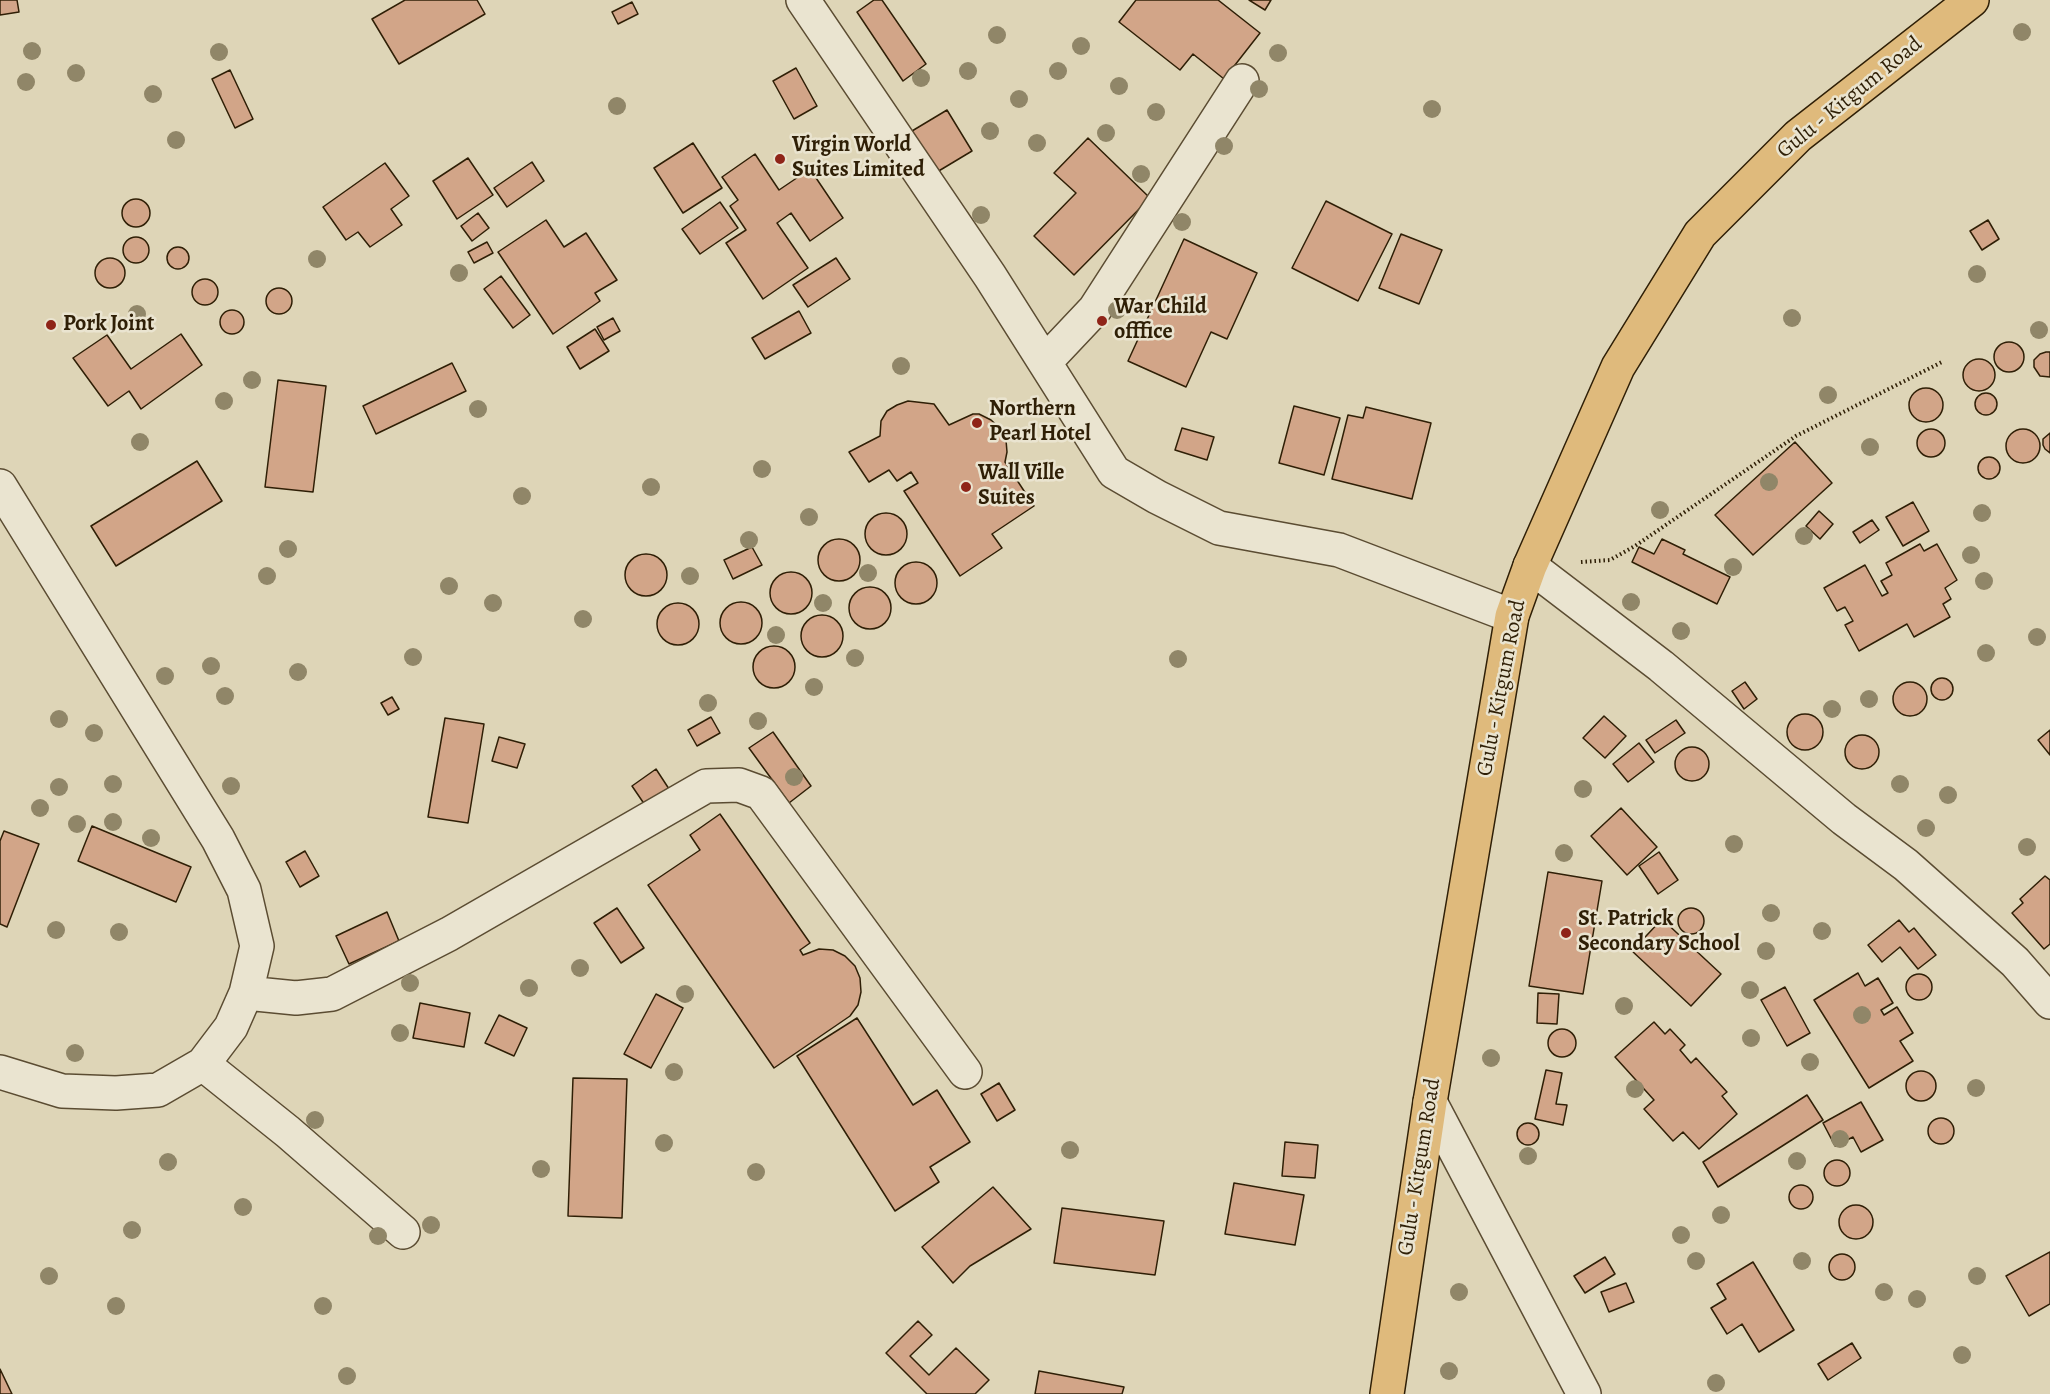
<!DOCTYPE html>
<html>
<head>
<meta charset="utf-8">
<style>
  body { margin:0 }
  canvas { display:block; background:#ded5b7 }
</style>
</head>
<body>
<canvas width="2050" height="1394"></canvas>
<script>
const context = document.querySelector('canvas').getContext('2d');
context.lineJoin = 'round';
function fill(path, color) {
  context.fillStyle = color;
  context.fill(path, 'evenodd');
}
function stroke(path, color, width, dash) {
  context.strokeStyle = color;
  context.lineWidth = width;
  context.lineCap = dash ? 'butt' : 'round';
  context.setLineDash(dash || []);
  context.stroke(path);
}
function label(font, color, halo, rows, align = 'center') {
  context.font = font + ' Alegreya,serif';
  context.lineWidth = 5;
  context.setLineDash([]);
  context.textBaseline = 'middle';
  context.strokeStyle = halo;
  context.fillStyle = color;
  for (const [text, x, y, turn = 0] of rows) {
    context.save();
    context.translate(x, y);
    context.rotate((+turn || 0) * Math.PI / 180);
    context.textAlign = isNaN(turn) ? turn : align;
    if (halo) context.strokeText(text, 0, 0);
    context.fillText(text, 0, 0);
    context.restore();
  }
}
const building = new Path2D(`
  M0,0H17L19,12L0,15Z
  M405,0H477L485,14L399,64L372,19Z
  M874,0H882L926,64L903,81L857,12Z
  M1136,0H1218L1260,33L1224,79L1193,54L1180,70L1119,22Z
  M1249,0H1271L1265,10Z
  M632,2L638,14L618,24L612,12Z
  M796,68L817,106L794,119L773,81Z
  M230,70L253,119L235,128L212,79Z
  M947,110L972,151L937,172L912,131Z
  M1088,138L1150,198L1074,275L1034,236L1076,193L1054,173Z
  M693,143L722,188L683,213L654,168Z
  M755,154L779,190L810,169L843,218L810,241L791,213L777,223L808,268L763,299L726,243L746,230L730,206L738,200L722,177Z
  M468,158L493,195L457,219L433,181Z
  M532,162L544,181L507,207L494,188Z
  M385,163L409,196L391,209L402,225L370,247L358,232L346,240L323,207Z
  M122 213a14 14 0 1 1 28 0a14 14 0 1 1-28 0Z
  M1326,201L1392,234L1358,301L1292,268Z
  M720,202L738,228L700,254L682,229Z
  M478,213L489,228L472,241L461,226Z
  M546,220L564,247L586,233L617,280L595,293L600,301L553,334L498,252Z
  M1988,220L1999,239L1982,250L1970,231Z
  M1401,234L1442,250L1419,304L1379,288Z
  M123 250a13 13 0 1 1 26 0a13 13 0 1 1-26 0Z
  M1184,239L1257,273L1227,339L1211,332L1186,387L1128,361Z
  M487,242L493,253L474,263L468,252Z
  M167 258a11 11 0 1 1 22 0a11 11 0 1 1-22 0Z
  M836,258L850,279L808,307L793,285Z
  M95 273a15 15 0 1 1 30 0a15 15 0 1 1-30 0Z
  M501,276L530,315L513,328L484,289Z
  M192 292a13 13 0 1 1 26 0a13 13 0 1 1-26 0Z
  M266 301a13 13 0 1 1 26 0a13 13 0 1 1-26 0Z
  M220 322a12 12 0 1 1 24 0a12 12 0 1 1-24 0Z
  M799,311L811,333L765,359L752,338Z
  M613,318L620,331L604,340L597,327Z
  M595,329L609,351L580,369L567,347Z
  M181,334L202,365L141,409L129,391L108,406L73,358L107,335L131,369Z
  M1994 357a15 15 0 1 1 30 0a15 15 0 1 1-30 0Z
  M2046,352H2050V377L2040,376L2034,367V360L2040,354Z
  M1963 375a16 16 0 1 1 32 0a16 16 0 1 1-32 0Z
  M452,363L466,391L376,434L363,406Z
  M278,380L326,386L313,492L265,487Z
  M1909 405a17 17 0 1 1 34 0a17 17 0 1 1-34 0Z
  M1975 404a11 11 0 1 1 22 0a11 11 0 1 1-22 0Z
  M908,401L934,404L949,425L973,414H979L991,420L1000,428L1006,440L1007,452L1005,462L1034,506L992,534L1002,548L960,576L904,491L918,483L911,472L897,481L889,470L869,482L849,452L880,436L881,421L887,411L897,405Z
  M1294,406L1340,418L1324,475L1279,463Z
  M1366,407L1431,423L1412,499L1332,479L1348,415L1363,418Z
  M1182,428L1214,437L1207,460L1175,450Z
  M1917 443a14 14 0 1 1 28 0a14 14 0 1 1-28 0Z
  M2006 446a17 17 0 1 1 34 0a17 17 0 1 1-34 0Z
  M2050,433V453L2045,449L2043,445V439Z
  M1795,442L1832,483L1753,555L1715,515Z
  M1978 468a11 11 0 1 1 22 0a11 11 0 1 1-22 0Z
  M197,461L222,501L116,566L91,526Z
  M1913,502L1929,531L1903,546L1886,517Z
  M1819,511L1833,524L1820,539L1806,526Z
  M865 534a21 21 0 1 1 42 0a21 21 0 1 1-42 0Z
  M1872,520L1879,530L1860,543L1853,532Z
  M1662,539L1685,550L1683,554L1730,577L1717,604L1632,562L1639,547L1654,554Z
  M818 560a21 21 0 1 1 42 0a21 21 0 1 1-42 0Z
  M1920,544L1924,551L1937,544L1957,580L1945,588L1951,599L1943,604L1950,617L1914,637L1907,624L1859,651L1845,625L1853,621L1845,607L1837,611L1824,588L1865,565L1882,596L1888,593L1881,581L1892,575L1886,563Z
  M752,547L762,565L733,579L724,560Z
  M625 575a21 21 0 1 1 42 0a21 21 0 1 1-42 0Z
  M895 583a21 21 0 1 1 42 0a21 21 0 1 1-42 0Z
  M770 593a21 21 0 1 1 42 0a21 21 0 1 1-42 0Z
  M849 608a21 21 0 1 1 42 0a21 21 0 1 1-42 0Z
  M720 623a21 21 0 1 1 42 0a21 21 0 1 1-42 0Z
  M657 624a21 21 0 1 1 42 0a21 21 0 1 1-42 0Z
  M801 636a21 21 0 1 1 42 0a21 21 0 1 1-42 0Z
  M753 667a21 21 0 1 1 42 0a21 21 0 1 1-42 0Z
  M1931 689a11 11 0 1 1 22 0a11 11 0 1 1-22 0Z
  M1893 699a17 17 0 1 1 34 0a17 17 0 1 1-34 0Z
  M1745,682L1757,699L1744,709L1732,691Z
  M392,697L399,709L388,715L381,703Z
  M1787 732a18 18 0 1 1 36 0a18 18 0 1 1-36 0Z
  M1604,716L1626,736L1605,758L1583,738Z
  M711,717L720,733L697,746L688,730Z
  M445,718L484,724L468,823L428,817Z
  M1676,720L1685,733L1655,753L1646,740Z
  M2050,730V755L2038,740Z
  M773,732L811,786L789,803L749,748Z
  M1845 752a17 17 0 1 1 34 0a17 17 0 1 1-34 0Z
  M499,737L525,744L517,768L492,761Z
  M1639,743L1654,762L1628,782L1613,764Z
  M1675 764a17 17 0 1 1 34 0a17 17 0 1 1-34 0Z
  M656,769L671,792L647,808L632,786Z
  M1621,808L1657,847L1627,875L1591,836Z
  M720,814L810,943L800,950L803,955L819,949L833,950L845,956L855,966L860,978L861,992L858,1005L850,1016L774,1068L648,885L700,850L690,835Z
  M92,826L191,867L176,902L78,861Z
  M4,831L39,844L7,927L0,924V841Z
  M305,851L319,876L300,887L286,862Z
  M1659,852L1678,880L1658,894L1639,866Z
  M1548,872L1602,881L1583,994L1529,986Z
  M2045,876L2050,880V944L2044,949L2012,913L2023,903L2020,899Z
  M617,908L644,948L621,963L594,923Z
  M1678 921a13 13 0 1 1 26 0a13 13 0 1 1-26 0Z
  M387,912L399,941L349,964L336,936Z
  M1662,919L1721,974L1691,1006L1632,951Z
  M1899,920L1909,932L1914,928L1936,955L1918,969L1900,947L1882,962L1868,945Z
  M1858,973L1865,986L1878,978L1893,1003L1881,1010L1884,1015L1897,1007L1913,1033L1900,1041L1913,1061L1869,1088L1814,1000Z
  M1906 987a13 13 0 1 1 26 0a13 13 0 1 1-26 0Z
  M1785,987L1810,1033L1787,1046L1761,1000Z
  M1538,993L1559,994L1557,1024L1537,1023Z
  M656,994L683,1008L651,1068L624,1054Z
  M420,1003L470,1013L464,1047L413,1038Z
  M499,1015L527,1028L514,1056L485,1043Z
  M857,1018L913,1105L937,1090L970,1142L930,1167L939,1182L895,1211L797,1056Z
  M1654,1022L1665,1034L1670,1029L1685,1045L1680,1050L1691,1063L1696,1058L1727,1092L1722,1096L1737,1114L1699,1149L1683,1132L1673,1141L1644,1109L1654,1100L1615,1057Z
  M1548 1043a14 14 0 1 1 28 0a14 14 0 1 1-28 0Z
  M1546,1070L1562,1073L1556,1104L1567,1105L1563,1125L1535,1119Z
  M1906 1086a15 15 0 1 1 30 0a15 15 0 1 1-30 0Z
  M573,1078L627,1079L622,1218L568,1216Z
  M999,1083L1015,1110L997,1121L981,1094Z
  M1807,1095L1823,1120L1718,1187L1703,1162Z
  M1861,1102L1883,1140L1861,1152L1853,1137L1835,1146L1823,1123Z
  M1928 1131a13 13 0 1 1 26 0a13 13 0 1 1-26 0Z
  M1517 1134a11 11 0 1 1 22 0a11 11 0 1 1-22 0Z
  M1285,1142L1318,1145L1315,1178L1282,1176Z
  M1824 1173a13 13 0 1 1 26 0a13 13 0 1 1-26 0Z
  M1234,1183L1304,1195L1295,1245L1225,1234Z
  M1789 1197a12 12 0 1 1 24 0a12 12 0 1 1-24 0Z
  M993,1187L1031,1229L970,1266L953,1283L922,1247Z
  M1839 1222a17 17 0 1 1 34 0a17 17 0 1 1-34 0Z
  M1062,1208L1164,1221L1155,1275L1054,1263Z
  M2050,1252V1304L2029,1316L2006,1276Z
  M1829 1267a13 13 0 1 1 26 0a13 13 0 1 1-26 0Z
  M1605,1257L1615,1274L1585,1293L1574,1276Z
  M1753,1262L1794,1330L1759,1352L1742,1324L1727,1334L1711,1308L1726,1299L1717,1284Z
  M1626,1283L1634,1302L1609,1312L1601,1292Z
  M918,1321L932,1335L910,1356L929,1375L956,1348L989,1380L975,1394H927L886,1353Z
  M1852,1343L1861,1358L1828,1380L1818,1364Z
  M0,1369L12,1394H0Z
  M1039,1371L1124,1387L1122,1394H1035Z`);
const path = new Path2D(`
  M1581,562L1610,560L1635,546L1796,436L1942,362`);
const minor = new Path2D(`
  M803,0L990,276L1114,472L1157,497L1219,528L1339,550L1512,616
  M1045,362L1095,309L1242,81
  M0,486L218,839L244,890L257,946L246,993L231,1027L203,1064L158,1090L116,1093L62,1091L0,1072
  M1530,566L1661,666L1844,819L1906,865L2015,962L2050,1002
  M246,993L296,998L332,994L449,934L706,786L739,785L761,793L965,1072
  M203,1064L288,1132L403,1232
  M1430,1102L1584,1394`);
const major = new Path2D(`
  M1387,1394L1430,1102L1512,616L1530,566L1618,367L1700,234L1798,136L1972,0`);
const trees = [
  [2022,32],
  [997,35],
  [1081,46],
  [32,51],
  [219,52],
  [1278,53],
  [968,71],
  [1058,71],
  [76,73],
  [921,78],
  [26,82],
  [1119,86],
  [1259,89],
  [153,94],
  [1019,99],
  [617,106],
  [1432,109],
  [1156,112],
  [990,131],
  [1106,133],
  [176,140],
  [1037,143],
  [1224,146],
  [1141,174],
  [981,215],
  [1182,222],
  [317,259],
  [459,273],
  [1977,274],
  [1117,310],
  [137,314],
  [1792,318],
  [2039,330],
  [901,366],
  [252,380],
  [1828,395],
  [224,401],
  [478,409],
  [140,442],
  [1870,447],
  [762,469],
  [1769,482],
  [651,487],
  [522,496],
  [1660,510],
  [1982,513],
  [809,517],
  [1804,536],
  [749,540],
  [288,549],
  [1971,555],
  [1733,567],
  [868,573],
  [267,576],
  [690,576],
  [1984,581],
  [449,586],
  [1631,602],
  [493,603],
  [823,603],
  [583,619],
  [1681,631],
  [776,635],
  [2037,637],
  [1986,653],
  [413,657],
  [855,658],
  [1178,659],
  [211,666],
  [298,672],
  [165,676],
  [814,687],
  [225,696],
  [1869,699],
  [708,703],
  [1832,709],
  [59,719],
  [758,721],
  [94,733],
  [794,777],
  [113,784],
  [1900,784],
  [231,786],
  [59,787],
  [1583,789],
  [1948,795],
  [40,808],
  [113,822],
  [77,824],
  [1926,828],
  [151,838],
  [1734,844],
  [2027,847],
  [1564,853],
  [1771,913],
  [56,930],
  [1822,931],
  [119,932],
  [1766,951],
  [580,968],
  [410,983],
  [529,988],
  [1750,990],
  [685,994],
  [1624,1006],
  [1862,1015],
  [400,1033],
  [1751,1038],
  [75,1053],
  [1491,1058],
  [1810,1062],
  [674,1072],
  [1976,1088],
  [1635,1089],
  [315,1120],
  [1840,1139],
  [664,1143],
  [1070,1150],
  [1528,1156],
  [1797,1161],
  [168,1162],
  [541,1169],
  [756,1172],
  [243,1207],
  [1721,1215],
  [431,1225],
  [132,1230],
  [1681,1235],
  [378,1236],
  [1696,1261],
  [1802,1261],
  [49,1276],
  [1977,1276],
  [1459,1292],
  [1884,1292],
  [1917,1299],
  [116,1306],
  [323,1306],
  [1962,1355],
  [1449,1371],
  [347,1376],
  [1716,1383]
];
const markers = [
  [780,159,6,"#8f2418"],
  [1102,321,6,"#8f2418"],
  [51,325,6,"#8f2418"],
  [977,423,6,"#8f2418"],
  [966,487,6,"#8f2418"],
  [1566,933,6,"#8f2418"]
];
const streetNames = [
  ["Gulu - Kitgum Road",1850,98,-39],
  ["Gulu - Kitgum Road",1502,688,-79],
  ["Gulu - Kitgum Road",1420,1167,-81]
];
const poiNames = [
  ["Virgin World",792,146],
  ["Suites Limited",792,171],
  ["War Child",1114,308],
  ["offfice",1114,333],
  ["Pork Joint",63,325],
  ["Northern",989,410],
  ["Pearl Hotel",989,435],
  ["Wall Ville",978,474],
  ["Suites",978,499],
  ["St. Patrick",1578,920],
  ["Secondary School",1578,945]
];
fill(building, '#d2a588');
stroke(building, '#2f1f06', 1.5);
stroke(minor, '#5b4c32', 36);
stroke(major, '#2f1f06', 36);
stroke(path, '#2f1f06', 4, [1.5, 3]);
stroke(minor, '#eae4d0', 33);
stroke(major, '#dfba7c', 33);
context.fillStyle = '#908668';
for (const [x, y] of trees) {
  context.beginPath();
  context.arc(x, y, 9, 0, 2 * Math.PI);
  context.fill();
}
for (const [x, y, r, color] of markers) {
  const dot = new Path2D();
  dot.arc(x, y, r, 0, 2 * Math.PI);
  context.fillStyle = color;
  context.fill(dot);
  stroke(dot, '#eae4d0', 2);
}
label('22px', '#2f1f06', '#eae4d0', streetNames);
label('bold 22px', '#2f1f06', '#eae4d0', poiNames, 'left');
</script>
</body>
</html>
